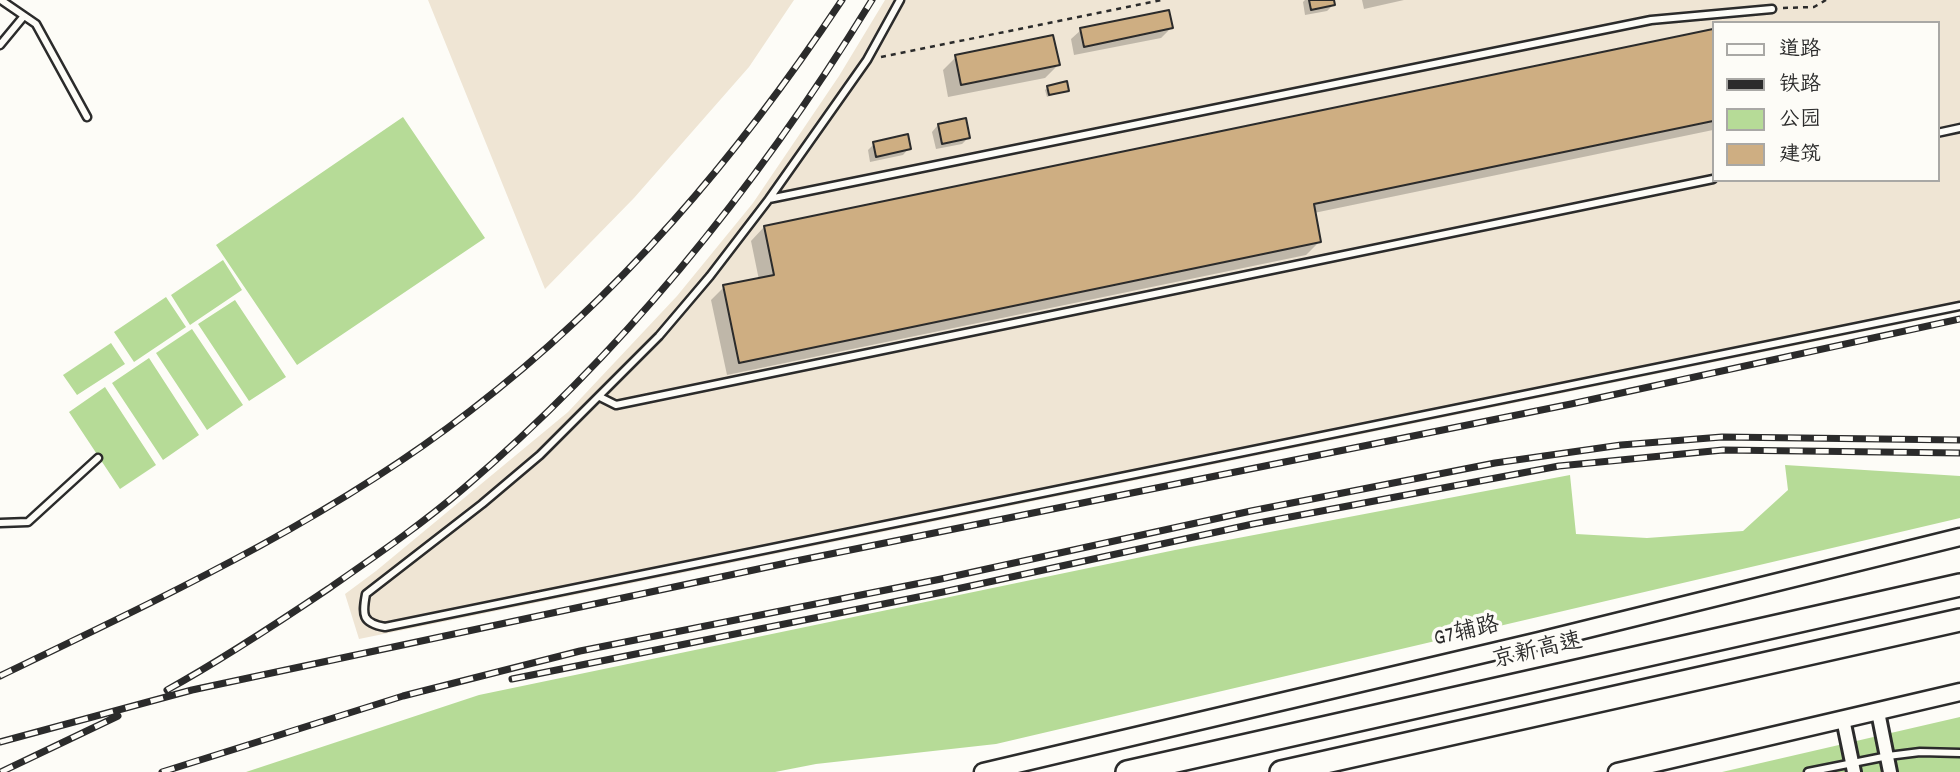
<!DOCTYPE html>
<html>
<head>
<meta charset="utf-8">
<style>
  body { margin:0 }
  #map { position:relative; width:1960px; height:772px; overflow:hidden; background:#fdfcf7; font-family:Dekko,"LXGW WenKai TC",sans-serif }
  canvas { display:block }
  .legend { position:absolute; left:1712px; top:21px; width:228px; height:161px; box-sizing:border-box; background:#fdfcf7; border:2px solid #a9a8a5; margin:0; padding:9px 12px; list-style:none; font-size:21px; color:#2b2b2b }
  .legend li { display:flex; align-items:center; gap:14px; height:35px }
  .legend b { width:35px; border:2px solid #a9a8a5 }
</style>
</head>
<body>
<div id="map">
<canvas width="1960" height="772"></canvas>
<ul class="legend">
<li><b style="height:9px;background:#fdfcf7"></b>道路</li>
<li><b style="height:9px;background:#2b2b2b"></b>铁路</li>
<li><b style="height:19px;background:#b6db97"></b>公园</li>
<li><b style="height:19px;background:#ceae82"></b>建筑</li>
</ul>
</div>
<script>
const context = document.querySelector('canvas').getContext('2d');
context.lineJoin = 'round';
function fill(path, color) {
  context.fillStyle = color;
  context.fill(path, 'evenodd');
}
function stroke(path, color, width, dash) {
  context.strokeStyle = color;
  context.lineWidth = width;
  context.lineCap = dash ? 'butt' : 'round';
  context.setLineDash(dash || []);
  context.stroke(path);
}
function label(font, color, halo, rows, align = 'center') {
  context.font = font + ' Dekko,"LXGW WenKai TC",sans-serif';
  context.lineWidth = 7;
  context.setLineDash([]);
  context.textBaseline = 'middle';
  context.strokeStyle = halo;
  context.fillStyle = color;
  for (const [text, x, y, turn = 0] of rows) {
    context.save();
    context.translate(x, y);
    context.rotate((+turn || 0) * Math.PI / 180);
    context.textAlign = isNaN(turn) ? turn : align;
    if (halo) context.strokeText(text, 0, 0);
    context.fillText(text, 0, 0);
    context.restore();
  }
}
const built = new Path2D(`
  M428,0H794L749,67L634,198L545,289Z
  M885,0H1960V312L359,639L345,594L376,571L568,412L677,296L753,203L839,76ZM1713,23H1937V180H1713Z`);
const green = new Path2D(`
  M403,117L485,238L297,365L216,245Z
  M223,260L242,290L190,325L171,295Z
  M166,297L186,327L134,362L114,332Z
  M235,300L286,377L249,401L198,324Z
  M192,329L243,405L207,430L156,353Z
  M111,343L125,364L77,395L63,375Z
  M149,358L199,435L163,460L112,383Z
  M105,387L156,465L120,489L69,412Z
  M1785,465L1960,476V518L996,744L816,764L775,772H246L479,695L1175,550L1570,475L1576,534L1647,538L1743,531L1788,490Z
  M1960,717V772H1722Z`);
const shadow = new Path2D(`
  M1305,0H1332L1333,5L1327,11L1305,15L1303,2Z
  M1362,0H1404L1364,9Z
  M1171,28L1161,38L1074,55L1071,39L1081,30Z
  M1713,31V130L1314,213L1319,242L1306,255L727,375L711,300L724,287L759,280L751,241L764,227Z
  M956,57L1058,65L1045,78L948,97L943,70Z
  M1048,87L1068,90L1047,97L1045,90Z
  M938,125L968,138L962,144L936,149L932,132Z
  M874,144L909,148L903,155L870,162L868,150Z`);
const building = new Path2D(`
  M1309,0H1334L1335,5L1311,10Z
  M1169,10L1173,28L1084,47L1080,28Z
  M1713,29V121L1314,204L1321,242L739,363L723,285L774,275L764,226Z
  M1053,35L1060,65L961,85L955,55Z
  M1067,81L1069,91L1049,95L1047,86Z
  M966,118L970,138L942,144L938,124Z
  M908,134L911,149L876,157L873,142Z`);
const path = new Path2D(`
  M1783,8L1814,7L1826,0
  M881,57L1162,0`);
const lane = new Path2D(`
  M1,0L36,24L87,117
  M900,0L867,60L769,199L710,276L659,336L540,455L482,504L366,594C362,615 362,623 385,627L1960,306
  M0,45L24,16
  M1937,133L1960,128
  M769,199L1651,20L1772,9
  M600,397L616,405L1713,179
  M0,523L28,522L98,458
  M1808,772L1888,756L1920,752L1960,753`);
const street = new Path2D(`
  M1878,712L1890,772
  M1843,719L1854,772`);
const secondary = new Path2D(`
  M983,772L1539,641L1960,537
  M1617,772L1960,692`);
const highway = new Path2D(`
  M1127,772L1960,585
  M1281,772L1960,620`);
const rail = new Path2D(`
  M0,676C161,598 328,521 470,411C620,296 738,156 842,0
  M512,679L943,592L1253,524L1559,466L1723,450L1960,453
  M167,690C223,659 276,624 328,589C374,557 421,525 464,488C626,350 761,181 872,0
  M0,742L192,690L791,562L1571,404L1960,319
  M1,772L118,716
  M162,772L403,696L580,651L941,579L1251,511L1495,463L1621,445L1722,437L1960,440`);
const streetNames = [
  ["G7辅路",1467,634,-13],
  ["京新高速",1538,653,-13]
];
fill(built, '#efe5d4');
fill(green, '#b6db97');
fill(shadow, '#0003');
fill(building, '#ceae82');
stroke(building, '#2b2b2b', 2);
stroke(lane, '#2b2b2b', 11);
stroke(street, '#2b2b2b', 18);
stroke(secondary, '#2b2b2b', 21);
stroke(highway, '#2b2b2b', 26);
stroke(path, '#2b2b2b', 2.5, [5, 5]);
stroke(lane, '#fdfcf7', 6);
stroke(street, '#fdfcf7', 12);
stroke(secondary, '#fdfcf7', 16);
stroke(highway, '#fdfcf7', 21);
stroke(rail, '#2b2b2b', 7);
stroke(rail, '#fdfcf7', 4.5, [13]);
label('23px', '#2b2b2b', '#fdfcf7', streetNames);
</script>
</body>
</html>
